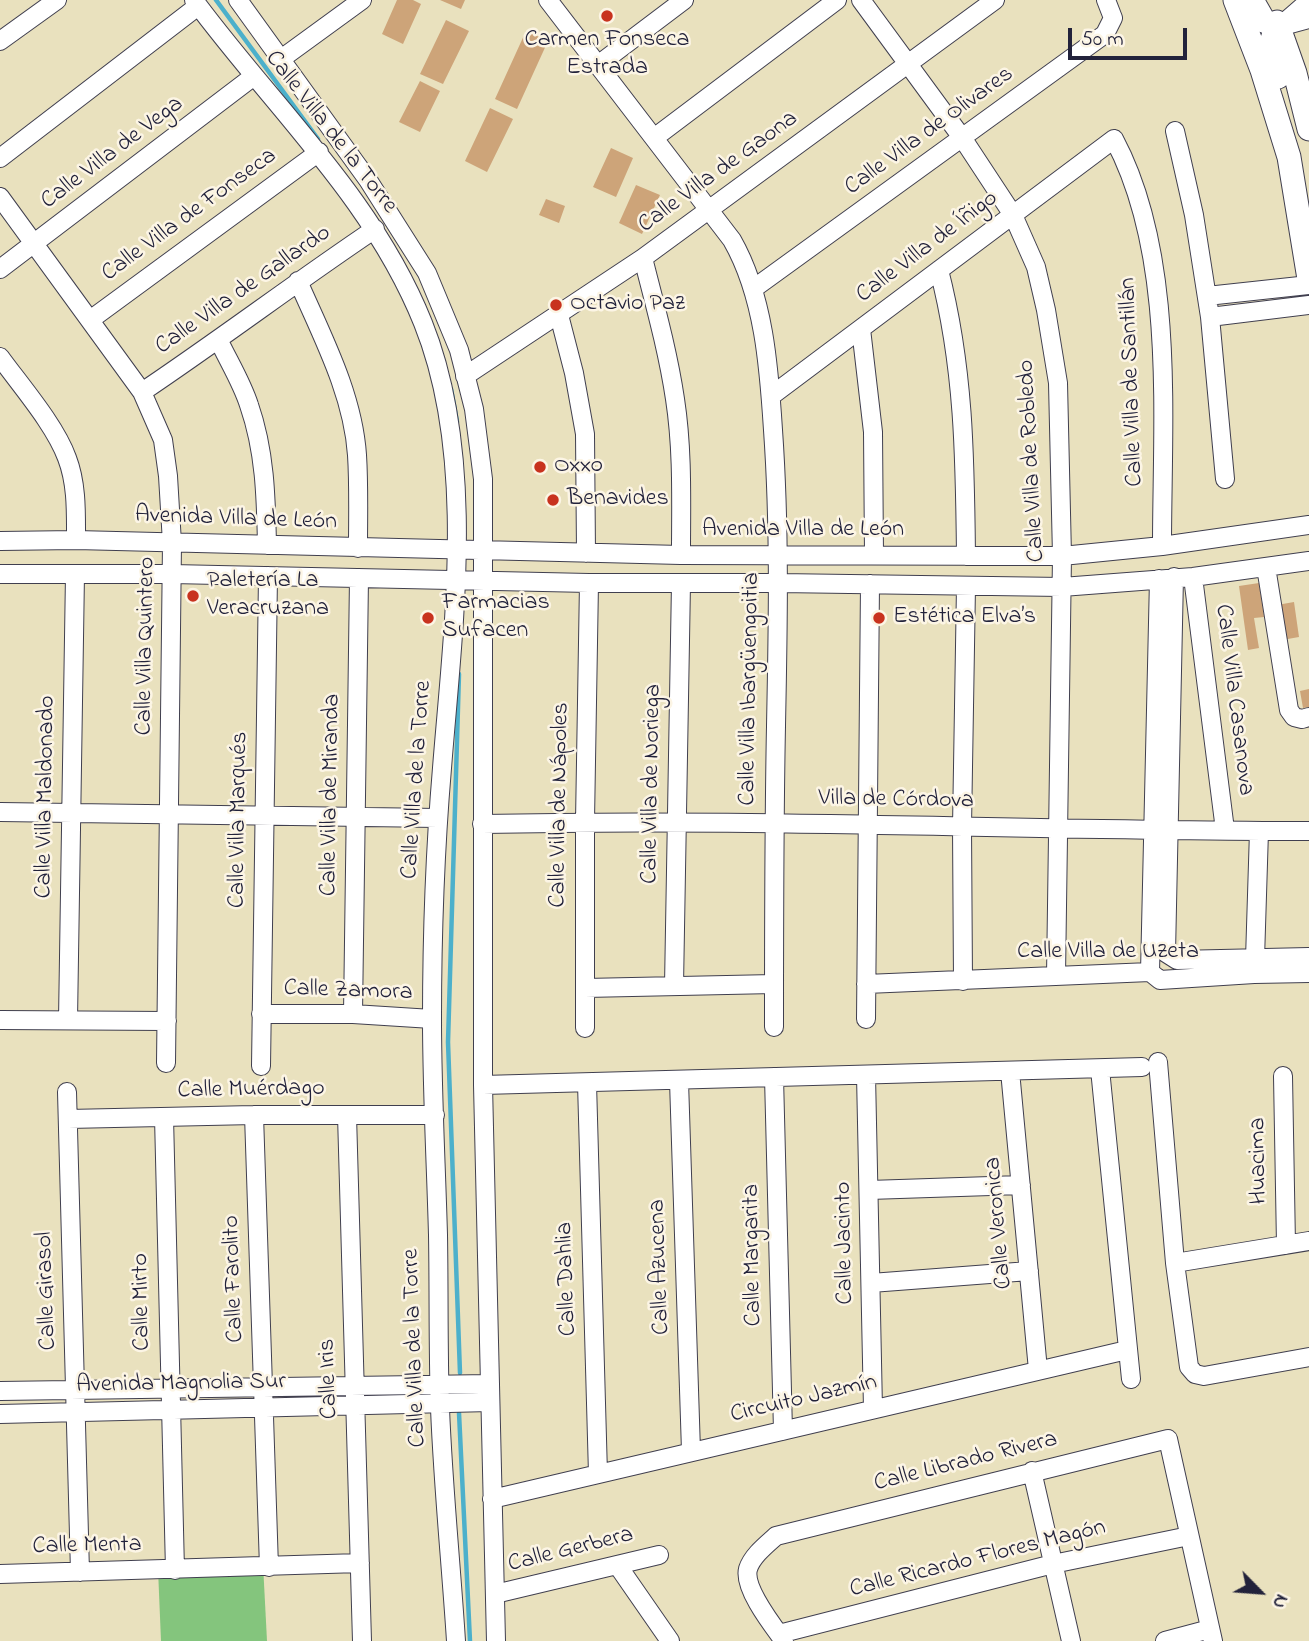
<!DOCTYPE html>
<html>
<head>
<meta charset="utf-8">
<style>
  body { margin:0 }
  #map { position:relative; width:1309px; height:1641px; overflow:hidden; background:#e9e1be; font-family:"Indie Flower",sans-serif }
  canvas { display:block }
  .north { position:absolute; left:1225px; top:1557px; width:70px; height:70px; -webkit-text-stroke:5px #fcf5e5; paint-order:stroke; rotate:115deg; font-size:19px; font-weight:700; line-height:28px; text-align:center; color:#22223b }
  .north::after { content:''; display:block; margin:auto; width:24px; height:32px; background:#22223b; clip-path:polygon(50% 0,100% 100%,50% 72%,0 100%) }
  .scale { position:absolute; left:1068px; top:28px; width:119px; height:32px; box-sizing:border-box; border:4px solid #22223b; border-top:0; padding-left:9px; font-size:21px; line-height:24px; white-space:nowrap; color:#22223b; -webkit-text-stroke:5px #fcf5e5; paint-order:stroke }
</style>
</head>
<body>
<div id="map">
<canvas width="1309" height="1641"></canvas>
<div class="north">N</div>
<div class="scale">50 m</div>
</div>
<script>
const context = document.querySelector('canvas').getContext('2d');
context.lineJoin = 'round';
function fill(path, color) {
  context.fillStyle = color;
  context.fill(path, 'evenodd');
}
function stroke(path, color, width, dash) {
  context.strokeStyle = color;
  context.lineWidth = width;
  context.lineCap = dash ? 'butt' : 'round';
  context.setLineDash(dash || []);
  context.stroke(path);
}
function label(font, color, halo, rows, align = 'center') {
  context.font = font + ' "Indie Flower",sans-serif';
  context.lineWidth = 5;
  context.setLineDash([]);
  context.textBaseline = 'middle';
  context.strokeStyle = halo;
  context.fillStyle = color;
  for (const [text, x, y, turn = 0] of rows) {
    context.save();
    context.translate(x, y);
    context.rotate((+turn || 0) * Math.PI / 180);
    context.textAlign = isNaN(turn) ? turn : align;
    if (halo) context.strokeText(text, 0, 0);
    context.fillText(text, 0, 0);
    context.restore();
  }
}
const green = new Path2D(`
  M263,1564L267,1641H161L158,1569Z`);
const stream = new Path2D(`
  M216,0L318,139
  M451,389L457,422
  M459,674L448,1042L460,1373
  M459,1413L470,1641`);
const building = new Path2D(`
  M397,0H413L421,4L403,44L382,34Z
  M440,0H465L461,9Z
  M446,20L469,31L443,84L420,74Z
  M526,31L548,41L517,109L495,99Z
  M420,81L440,91L420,132L399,122Z
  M490,108L513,119L487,172L465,161Z
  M611,148L633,158L616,197L593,187Z
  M636,185L660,195L642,234L619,223Z
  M546,199L565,206L559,223L539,215Z
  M1259,583L1264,617L1254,618L1259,648L1248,650L1239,586Z
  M1294,602L1299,637L1282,640L1277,605Z
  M1309,689V707L1303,708L1300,691Z`);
const minor = new Path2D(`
  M194,0C273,107 373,198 423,323C477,457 453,628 442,768C435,851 432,936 432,1019C432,1091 436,1163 438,1235C439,1293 438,1351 440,1408C443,1486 451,1563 456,1641
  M238,0L368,180L427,273L459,350L474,409L483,479V1085L496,1641
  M548,0L732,240C764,296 769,367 773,430C780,529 778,627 776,726C774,826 774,927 774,1027
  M861,0L963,139L1013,215L1036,267L1046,310L1058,383L1062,556L1056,976
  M1279,27L1309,1
  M1279,27L1309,19
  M0,41L57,0
  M281,59L362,0
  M598,65L684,0
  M1175,131L1194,215L1210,317L1225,479
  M654,138L837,0
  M0,158L198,6
  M0,197L142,392L163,440L168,476L172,543L166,1063
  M643,258C655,305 668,352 675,399C683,451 681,503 681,555
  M0,269L254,76
  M939,270C964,367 965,457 966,556
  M298,281C322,336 353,394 357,455C359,486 358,517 358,548
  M753,289L1105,34L1113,18L1106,0
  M1207,296L1309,285
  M559,315L574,373L585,434L586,553
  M1210,317L1309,305
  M90,320L319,152
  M861,329L873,432L874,555
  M219,341C229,362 242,383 249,405C265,451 266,497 267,545
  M0,357C21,386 55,425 67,458C77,484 76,513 76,540
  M465,376L643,258L995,0
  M142,392C221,339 296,282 375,229
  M771,396L1114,139C1176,255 1162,418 1162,546
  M0,541L76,540L681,555L1062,556L1162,546L1309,525
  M1266,567L1289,710L1294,717L1302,719L1309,717
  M0,574H172L589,583H779L1062,587L1193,577L1309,561
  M1174,577L1166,953L1177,960L1309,957
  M1193,577L1225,830
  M0,812L438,818
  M482,824C758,818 1033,831 1309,831
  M1255,959L1259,831
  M1150,972L1159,579
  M963,981L962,827L966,586
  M866,984L1150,972L1160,980L1254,974L1309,973
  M674,986L681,583
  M585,988L774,984
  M261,1014H353L432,1019
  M353,1014L359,578
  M866,1019L870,584
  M0,1020L167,1021
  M68,1020L75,574
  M585,1028V821L589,583
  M1158,1062L1175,1263L1189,1367L1195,1374L1204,1376L1309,1357
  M261,1066L268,576
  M1100,1069L1131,1379
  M1010,1071L1038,1370
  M866,1075L873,1409
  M1283,1076L1286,1245
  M774,1077L783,1431
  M679,1081L691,1451
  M587,1083L598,1474
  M483,1085L1142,1067
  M67,1092L80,1572
  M254,1115L269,1567
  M347,1115L362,1641
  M164,1117L175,1570
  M68,1119L254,1115H435
  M869,1190L1021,1185
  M1175,1263L1309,1241
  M871,1283L1029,1271
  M0,1391L490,1384
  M0,1414L490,1402
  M1032,1471L1071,1641
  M492,1499L1127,1350
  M618,1566L670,1641
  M0,1574L360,1563
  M495,1594L659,1555
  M779,1634L1053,1564L1189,1536
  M784,1641C773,1626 743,1588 748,1569C752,1556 766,1545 776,1536L1168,1439L1213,1641
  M1165,1641L1210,1629`);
const major = new Path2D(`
  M1235,0L1262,70L1289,157L1309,279
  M1252,0L1264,21L1279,27C1265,42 1272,59 1278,77
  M1277,22L1295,73L1309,129`);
const markers = [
  [607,16,7,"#c8321e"],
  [556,305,7,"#c8321e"],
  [540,467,7,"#c8321e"],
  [553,500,7,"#c8321e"],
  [193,596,7,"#c8321e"],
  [428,618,7,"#c8321e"],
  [879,618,7,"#c8321e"]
];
const poiNames = [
  ["Carmen Fonseca",607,41,"center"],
  ["Estrada",607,69,"center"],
  ["Octavio Paz",570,305],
  ["Oxxo",554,467],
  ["Benavides",567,500],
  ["Paletería La",207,582],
  ["Veracruzana",207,610],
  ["Farmacias",442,604],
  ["Sufacen",442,632],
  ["Estética Elva’s",893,618]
];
const streetNames = [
  ["Calle Villa de Olivares",930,132,-36],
  ["Calle Villa de la Torre",330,133,52],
  ["Calle Villa de Vega",113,154,-37],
  ["Calle Villa de Gaona",719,173,-36],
  ["Calle Villa de Fonseca",190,216,-36],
  ["Calle Villa de Íñigo",928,248,-37],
  ["Calle Villa de Gallardo",244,291,-35],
  ["Calle Villa de Santillán",1133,382,-92],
  ["Calle Villa de Robledo",1033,461,-93],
  ["Avenida Villa de León",236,520,2],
  ["Avenida Villa de León",803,531],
  ["Calle Villa Quintero",147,646,-89],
  ["Calle Villa Ibargüengoitia",751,689,-89],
  ["Calle Villa Casanova",1233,700,83],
  ["Calle Villa de la Torre",418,780,-86],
  ["Calle Villa de Noriega",653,784,-89],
  ["Calle Villa de Miranda",332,795,-89],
  ["Calle Villa Maldonado",47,797,-89],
  ["Villa de Córdova",896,801,1],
  ["Calle Villa de Nápoles",561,805,-89],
  ["Calle Villa Marqués",240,820,-89],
  ["Calle Villa de Uzeta",1108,953],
  ["Calle Zamora",348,992,2],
  ["Calle Muérdago",251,1091,-1],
  ["Huacima",1260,1161,-91],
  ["Calle Veronica",1000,1223,-95],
  ["Calle Jacinto",846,1243,-91],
  ["Calle Margarita",754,1255,-91],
  ["Calle Azucena",661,1267,-92],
  ["Calle Farolito",235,1279,-92],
  ["Calle Dahlia",568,1279,-92],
  ["Calle Girasol",48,1291,-92],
  ["Calle Mirto",143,1302,-91],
  ["Calle Villa de la Torre",416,1348,-92],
  ["Calle Iris",330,1379,-92],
  ["Avenida Magnolia Sur",181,1385,-1],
  ["Circuito Jazmín",804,1400,-13],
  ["Calle Librado Rivera",966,1463,-14],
  ["Calle Menta",87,1547,-1],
  ["Calle Gerbera",571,1551,-14],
  ["Calle Ricardo Flores Magón",978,1560,-14]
];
fill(green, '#84c57d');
stroke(stream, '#4cb0cb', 4.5);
fill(building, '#cda479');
stroke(minor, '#403f4f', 20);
stroke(major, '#403f4f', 25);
stroke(minor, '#fff', 18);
stroke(major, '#fff', 23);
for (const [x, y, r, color] of markers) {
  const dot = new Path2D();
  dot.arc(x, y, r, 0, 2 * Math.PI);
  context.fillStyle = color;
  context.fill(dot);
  stroke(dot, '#fcf5e5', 2.5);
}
label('24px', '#22223b', '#fcf5e5', poiNames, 'left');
label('24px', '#22223b', '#fcf5e5', streetNames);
</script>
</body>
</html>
